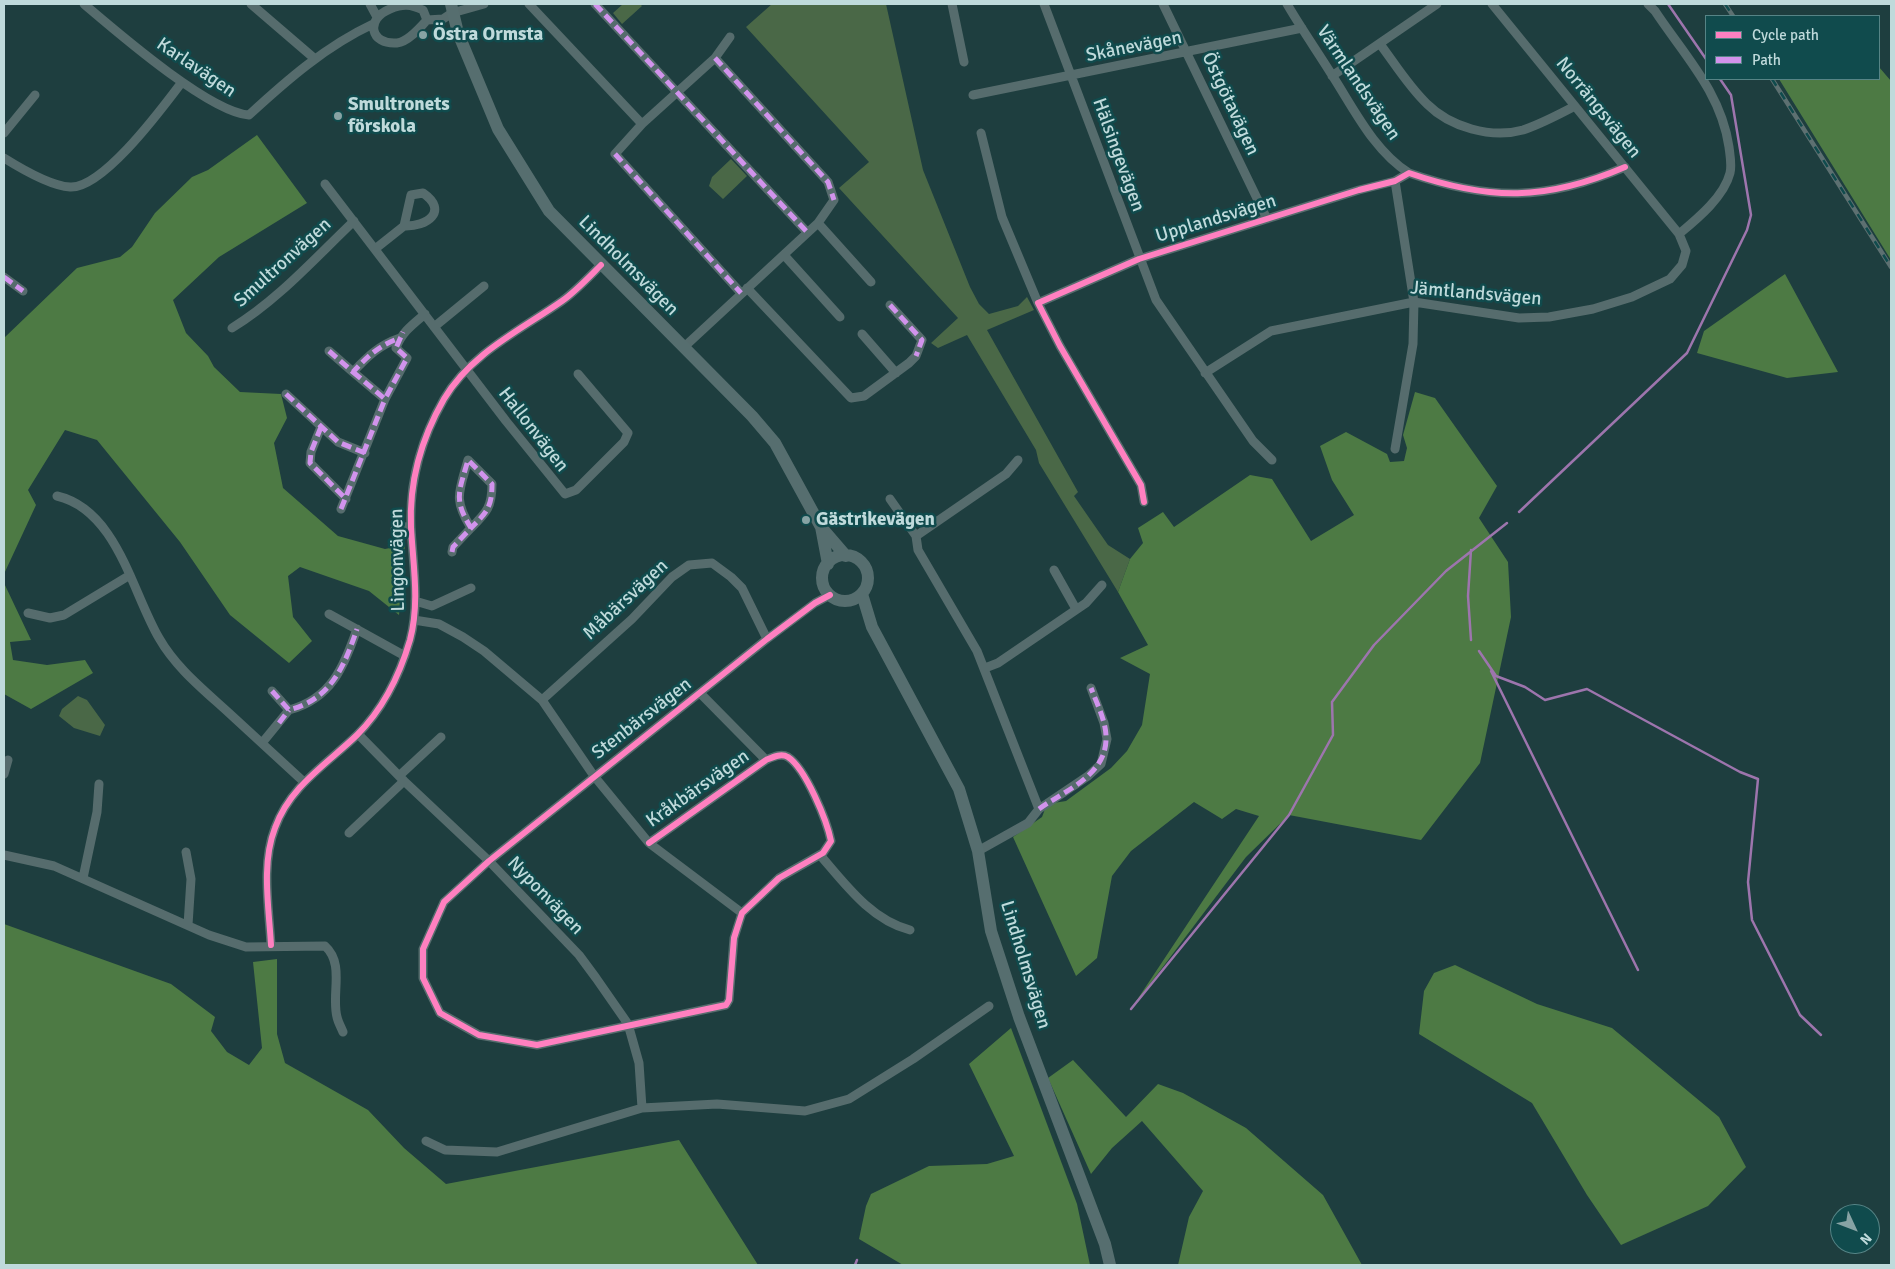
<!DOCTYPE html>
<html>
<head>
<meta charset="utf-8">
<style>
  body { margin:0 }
  #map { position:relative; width:1895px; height:1269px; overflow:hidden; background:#1e3e3f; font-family:Signika,sans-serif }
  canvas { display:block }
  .frame { position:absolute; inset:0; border:5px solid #bfdadb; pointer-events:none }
  .legend { position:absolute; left:1705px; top:15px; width:175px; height:65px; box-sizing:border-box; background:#104b4d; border:1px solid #568486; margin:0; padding:6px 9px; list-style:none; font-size:15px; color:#bfdadb }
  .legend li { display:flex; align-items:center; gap:10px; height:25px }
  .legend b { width:25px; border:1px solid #568486 }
  .north { position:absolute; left:1830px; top:1204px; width:50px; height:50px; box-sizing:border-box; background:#104b4d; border:1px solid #568486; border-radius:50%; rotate:133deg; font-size:14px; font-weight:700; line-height:20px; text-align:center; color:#bfdadb }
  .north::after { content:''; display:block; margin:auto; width:18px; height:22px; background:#87a3a4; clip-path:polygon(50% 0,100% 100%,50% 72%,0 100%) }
</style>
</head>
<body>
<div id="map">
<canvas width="1895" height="1269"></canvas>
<div class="frame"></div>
<ul class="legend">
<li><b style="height:6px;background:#ff80c0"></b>Cycle path</li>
<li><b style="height:6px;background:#d193ec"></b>Path</li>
</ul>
<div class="north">N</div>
</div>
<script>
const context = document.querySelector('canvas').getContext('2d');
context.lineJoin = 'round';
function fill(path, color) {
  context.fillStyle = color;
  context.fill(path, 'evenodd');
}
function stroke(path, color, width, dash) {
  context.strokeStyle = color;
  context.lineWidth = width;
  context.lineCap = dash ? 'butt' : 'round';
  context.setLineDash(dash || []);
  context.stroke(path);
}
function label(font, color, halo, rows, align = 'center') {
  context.font = font + ' Signika,sans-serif';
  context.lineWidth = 5;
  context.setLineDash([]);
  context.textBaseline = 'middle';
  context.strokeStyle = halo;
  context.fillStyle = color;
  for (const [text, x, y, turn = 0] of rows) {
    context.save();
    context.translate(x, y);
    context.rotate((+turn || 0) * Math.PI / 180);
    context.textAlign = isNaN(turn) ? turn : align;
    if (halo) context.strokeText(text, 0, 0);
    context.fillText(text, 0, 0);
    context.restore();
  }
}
const green = new Path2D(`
  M623,4H640L642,6L622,24L613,13Z
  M772,4H886L923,170L970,287L979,304L989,314L1018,306L1027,297L1034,310L987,330L1078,492L1074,496L1108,545L1130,559L1118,592L1039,463L1036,450L967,335L938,348L931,343L958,318L839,188L869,162L746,27Z
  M731,159L747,176L723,199L709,186L712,177Z
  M78,696L87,700L105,725L100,736L74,728L59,716L62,709Z`);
const forest = new Path2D(`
  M1879,67L1891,81V260L1779,79H1879Z
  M257,135L307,203L219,257L173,300L186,333L208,356L214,367L240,392L281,394L287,418L274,443L283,488L338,536L385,549L405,545L399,615L369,591L300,567L288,576L293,617L312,641L289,663L230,615L180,542L97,440L65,430L28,490L36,505L4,574V338L77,268L120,257L132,247L155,213L192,177L208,170Z
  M1785,274L1838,372L1787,378L1697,353L1704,331Z
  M1415,392L1435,398L1497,486L1479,518L1508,562L1511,617L1480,763L1421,840L1289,815L1246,857L1131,1009L1259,816L1236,809L1222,819L1194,802L1131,851L1112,876L1097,958L1076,976L1013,837L1042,817L1047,804L1066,801L1111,768L1127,751L1142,725L1150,674L1120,658L1148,645L1118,592L1130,559L1143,543L1138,528L1163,512L1174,527L1250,475L1272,479L1311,541L1354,515L1332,480L1320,446L1346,432L1387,454L1390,462L1404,461L1407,448L1403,435Z
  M4,583L31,640L10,642L13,660L47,665L85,660L93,673L31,709L4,694Z
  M4,924L171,984L215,1017L211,1031L227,1052L249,1065L262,1048L253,962L277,959V1034L285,1063L368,1110L404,1148L446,1184L679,1140L758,1265H4Z
  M1455,965L1537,1004L1612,1028L1719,1117L1746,1167L1708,1206L1621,1245L1587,1195L1532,1103L1419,1034L1424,991L1434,973Z
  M1011,1028L1077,1204L1090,1265H903L859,1239L866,1206L871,1194L929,1166L987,1164L1014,1156L969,1064Z
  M1073,1060L1126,1117L1158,1084L1183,1093L1246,1128L1323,1195L1362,1265H1178L1189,1217L1203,1191L1142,1121L1112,1148L1091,1174L1048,1078Z`);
const stream = new Path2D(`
  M1668,4L1706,59
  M1519,512L1687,353L1747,230L1751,215L1731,95L1720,79
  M1471,640L1468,596L1471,550
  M1479,651L1496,676L1525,687L1545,700L1587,689L1740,772L1758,779L1748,882L1752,920L1800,1015L1821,1035
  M1491,671L1638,970
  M1131,1009L1289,815L1333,735L1332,702L1374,645L1446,571L1507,523
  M855,1265L857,1260`);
const minor = new Path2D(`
  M84,4C117,32 209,112 249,115C287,80 326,46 373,24
  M251,4L315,59
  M370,4L377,17
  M529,4L642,124
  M595,4L807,232
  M952,4L964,62
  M1044,4L1156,300L1253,441L1272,460
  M1163,4L1267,219
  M1287,4C1301,28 1317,51 1332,75C1354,109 1374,151 1409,173
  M1648,4L1655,11C1684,55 1721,92 1729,147C1730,155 1732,165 1730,173C1724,197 1697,219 1679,234
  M427,20L423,10C410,4 403,4 390,9C365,19 370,45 397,43C408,42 420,28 427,20L443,19L452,13L484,4
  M730,37L715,58L642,124L615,154L741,293
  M1380,44C1395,64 1409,87 1427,104C1450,127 1491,139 1523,130C1541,124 1558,115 1575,106
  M1332,76L1437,4
  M973,95L1302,28
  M4,133L35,95
  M981,133L1002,217L1038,303
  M4,158C20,168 51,186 70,187C103,189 163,107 182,82
  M325,184L506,421L565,494L576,490L624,442L628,433L578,374
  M818,223L871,282
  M375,249L404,226C427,227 449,211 423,193L411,195L404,226
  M784,255L840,317
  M4,277L23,291
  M747,288L851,398L864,396L909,363L916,356L922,340L890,305
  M434,327L484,286
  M232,328C278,300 315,258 354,221
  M862,334L896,373
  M683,348L818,223L834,200L828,182L715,58
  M329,351L353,372C367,357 379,345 400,338
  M353,372L385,399L407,358L396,348C402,332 412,325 425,314
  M1205,373L1271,331L1414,302L1519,318L1549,317L1593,309L1632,297L1670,279L1682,265L1686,251L1679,234L1492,4
  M286,394L338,442L365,453
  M321,427L311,452L310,463L346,499
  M1395,449L1413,344L1414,302L1395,181
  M1018,460L1006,474L916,536L918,550L977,651L1039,809
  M57,496C117,510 132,592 159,638C176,668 204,690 229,713C254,736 279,759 304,782
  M890,499L916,536
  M1144,502L1141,485L1060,346L1038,303L1139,259L1359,190L1395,181L1409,173C1490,201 1546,201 1625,167
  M341,509L385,399
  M395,529L411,526
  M452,552L453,547L471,528C453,499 459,492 468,460L492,484C492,507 487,512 471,528
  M1054,570L1076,609
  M415,601L432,606L471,588
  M28,613L50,618L64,615L130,575
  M329,614L405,656
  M414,620L439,624L463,637L484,651L542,700L594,776L649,843L742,913
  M985,668L998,663L1086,603L1102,585
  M272,691L289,710C331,699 344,667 357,629
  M700,693L766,760
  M542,700L632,619L672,577L689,565L712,563L731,577L742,588L767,639
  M358,734L404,781L489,861L579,955L596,978L628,1024L639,1063L642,1108
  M262,743L289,710
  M4,774L8,760
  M399,776L441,737
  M349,833L404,781
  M649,843L766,760C773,757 781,753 788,757C806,769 827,821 831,841L823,853L779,878L742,913L734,938L729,1000L726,1005L537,1045L479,1035L440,1013L423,978V949L444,902L489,861L767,639L815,603L830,595
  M978,851L1028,823L1039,809L1088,776L1101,764L1107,739L1104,723L1091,688
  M186,852L191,879L188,925
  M4,855L54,866L209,935L246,947L325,946C345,964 331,994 337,1017C338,1022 341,1027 343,1032
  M820,855C845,884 871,920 910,930
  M83,878L97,812L99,784
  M271,945C269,908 261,864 275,828C290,786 327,764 357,735C383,709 400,674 410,640C420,602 413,565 411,527C409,480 421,439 444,399C471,353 521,330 562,301C576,291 588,278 601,265
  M426,1141L445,1150L497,1152L642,1108L717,1104L805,1111L849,1099L913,1059L989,1006`);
const secondary = new Path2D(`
  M451,4L458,33L498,129L549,211L752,416L775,443L821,527L846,556
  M821,527L828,564
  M822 578a23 23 0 1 1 46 0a23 23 0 1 1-46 0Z
  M862,594L872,627L959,789L978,851L991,931L1019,1017L1105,1244L1110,1265`);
const rail = new Path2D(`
  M1725,4L1733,16
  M1772,79L1891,267`);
const quiet = new Path2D(`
  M595,4L807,232
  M715,58L828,182L834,200
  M615,154L741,293
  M4,277L23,291
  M890,305L922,340L916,356
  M329,351L353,372C367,357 379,345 400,338
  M353,372L385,399L407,358L396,348L403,332
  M286,394L338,442L365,453
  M321,427L311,452L310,463L346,499
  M341,509L385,399
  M452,552L453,547L471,528C453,499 459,492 468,460L492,484C492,507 487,512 471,528
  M272,691L289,710C331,699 344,667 357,629
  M279,723L289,710
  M1039,809C1064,791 1105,776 1106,740C1107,723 1097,704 1091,688`);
const cycleway = new Path2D(`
  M1144,502L1141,485L1060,346L1038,303L1139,259L1359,190L1395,181L1409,173C1490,201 1546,201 1625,167
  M649,843L766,760C773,757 781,753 788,757C806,769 827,821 831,841L823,853L779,878L742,913L734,938L729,1000L726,1005L537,1045L479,1035L440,1013L423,978V949L444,902L489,861L767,639L815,603L830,595
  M271,945C269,908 261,864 275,828C290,786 327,764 357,735C383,709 400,674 410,640C420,602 413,565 411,527C409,480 421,439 444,399C471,353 521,330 562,301C576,291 588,278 601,265`);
const markers = [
  [423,35,5,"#87a3a4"],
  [338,116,5,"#87a3a4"],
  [806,520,5,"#87a3a4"]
];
const poiNames = [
  ["Östra Ormsta",433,35],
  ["Smultronets",348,105],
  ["förskola",348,127],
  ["Gästrikevägen",816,520]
];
const streetNames = [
  ["Skånevägen",1134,47,-11],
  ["Karlavägen",196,68,34],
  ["Värmlandsvägen",1358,83,56],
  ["Östgötavägen",1230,104,65],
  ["Norrängsvägen",1598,108,51],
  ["Hälsingevägen",1118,155,70],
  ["Upplandsvägen",1216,219,-17],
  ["Smultronvägen",283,263,-42],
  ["Lindholmsvägen",628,266,45],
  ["Jämtlandsvägen",1476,294,5],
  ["Hallonvägen",533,430,52],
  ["Lingonvägen",398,560,-91],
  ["Måbärsvägen",626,600,-43],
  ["Stenbärsvägen",642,719,-38],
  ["Kråkbärsvägen",698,789,-35],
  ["Nyponvägen",545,896,46],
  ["Lindholmsvägen",1025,965,73]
];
fill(green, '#4a6847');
fill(forest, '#4d7a44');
stroke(stream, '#9d75ad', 2.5);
stroke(minor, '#566c6d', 9);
stroke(secondary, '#566e6f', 12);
stroke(rail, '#5d7071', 4.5);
stroke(rail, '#104b4d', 2.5, [8]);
stroke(quiet, '#d193ec', 5, [10, 5]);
stroke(cycleway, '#ff80c0', 6);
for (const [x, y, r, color] of markers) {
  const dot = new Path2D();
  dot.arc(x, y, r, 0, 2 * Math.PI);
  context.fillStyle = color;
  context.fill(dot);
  stroke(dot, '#104b4d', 2);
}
label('bold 19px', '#bfdadb', '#104b4d', poiNames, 'left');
label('19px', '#bfdadb', '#104b4d', streetNames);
</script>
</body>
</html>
